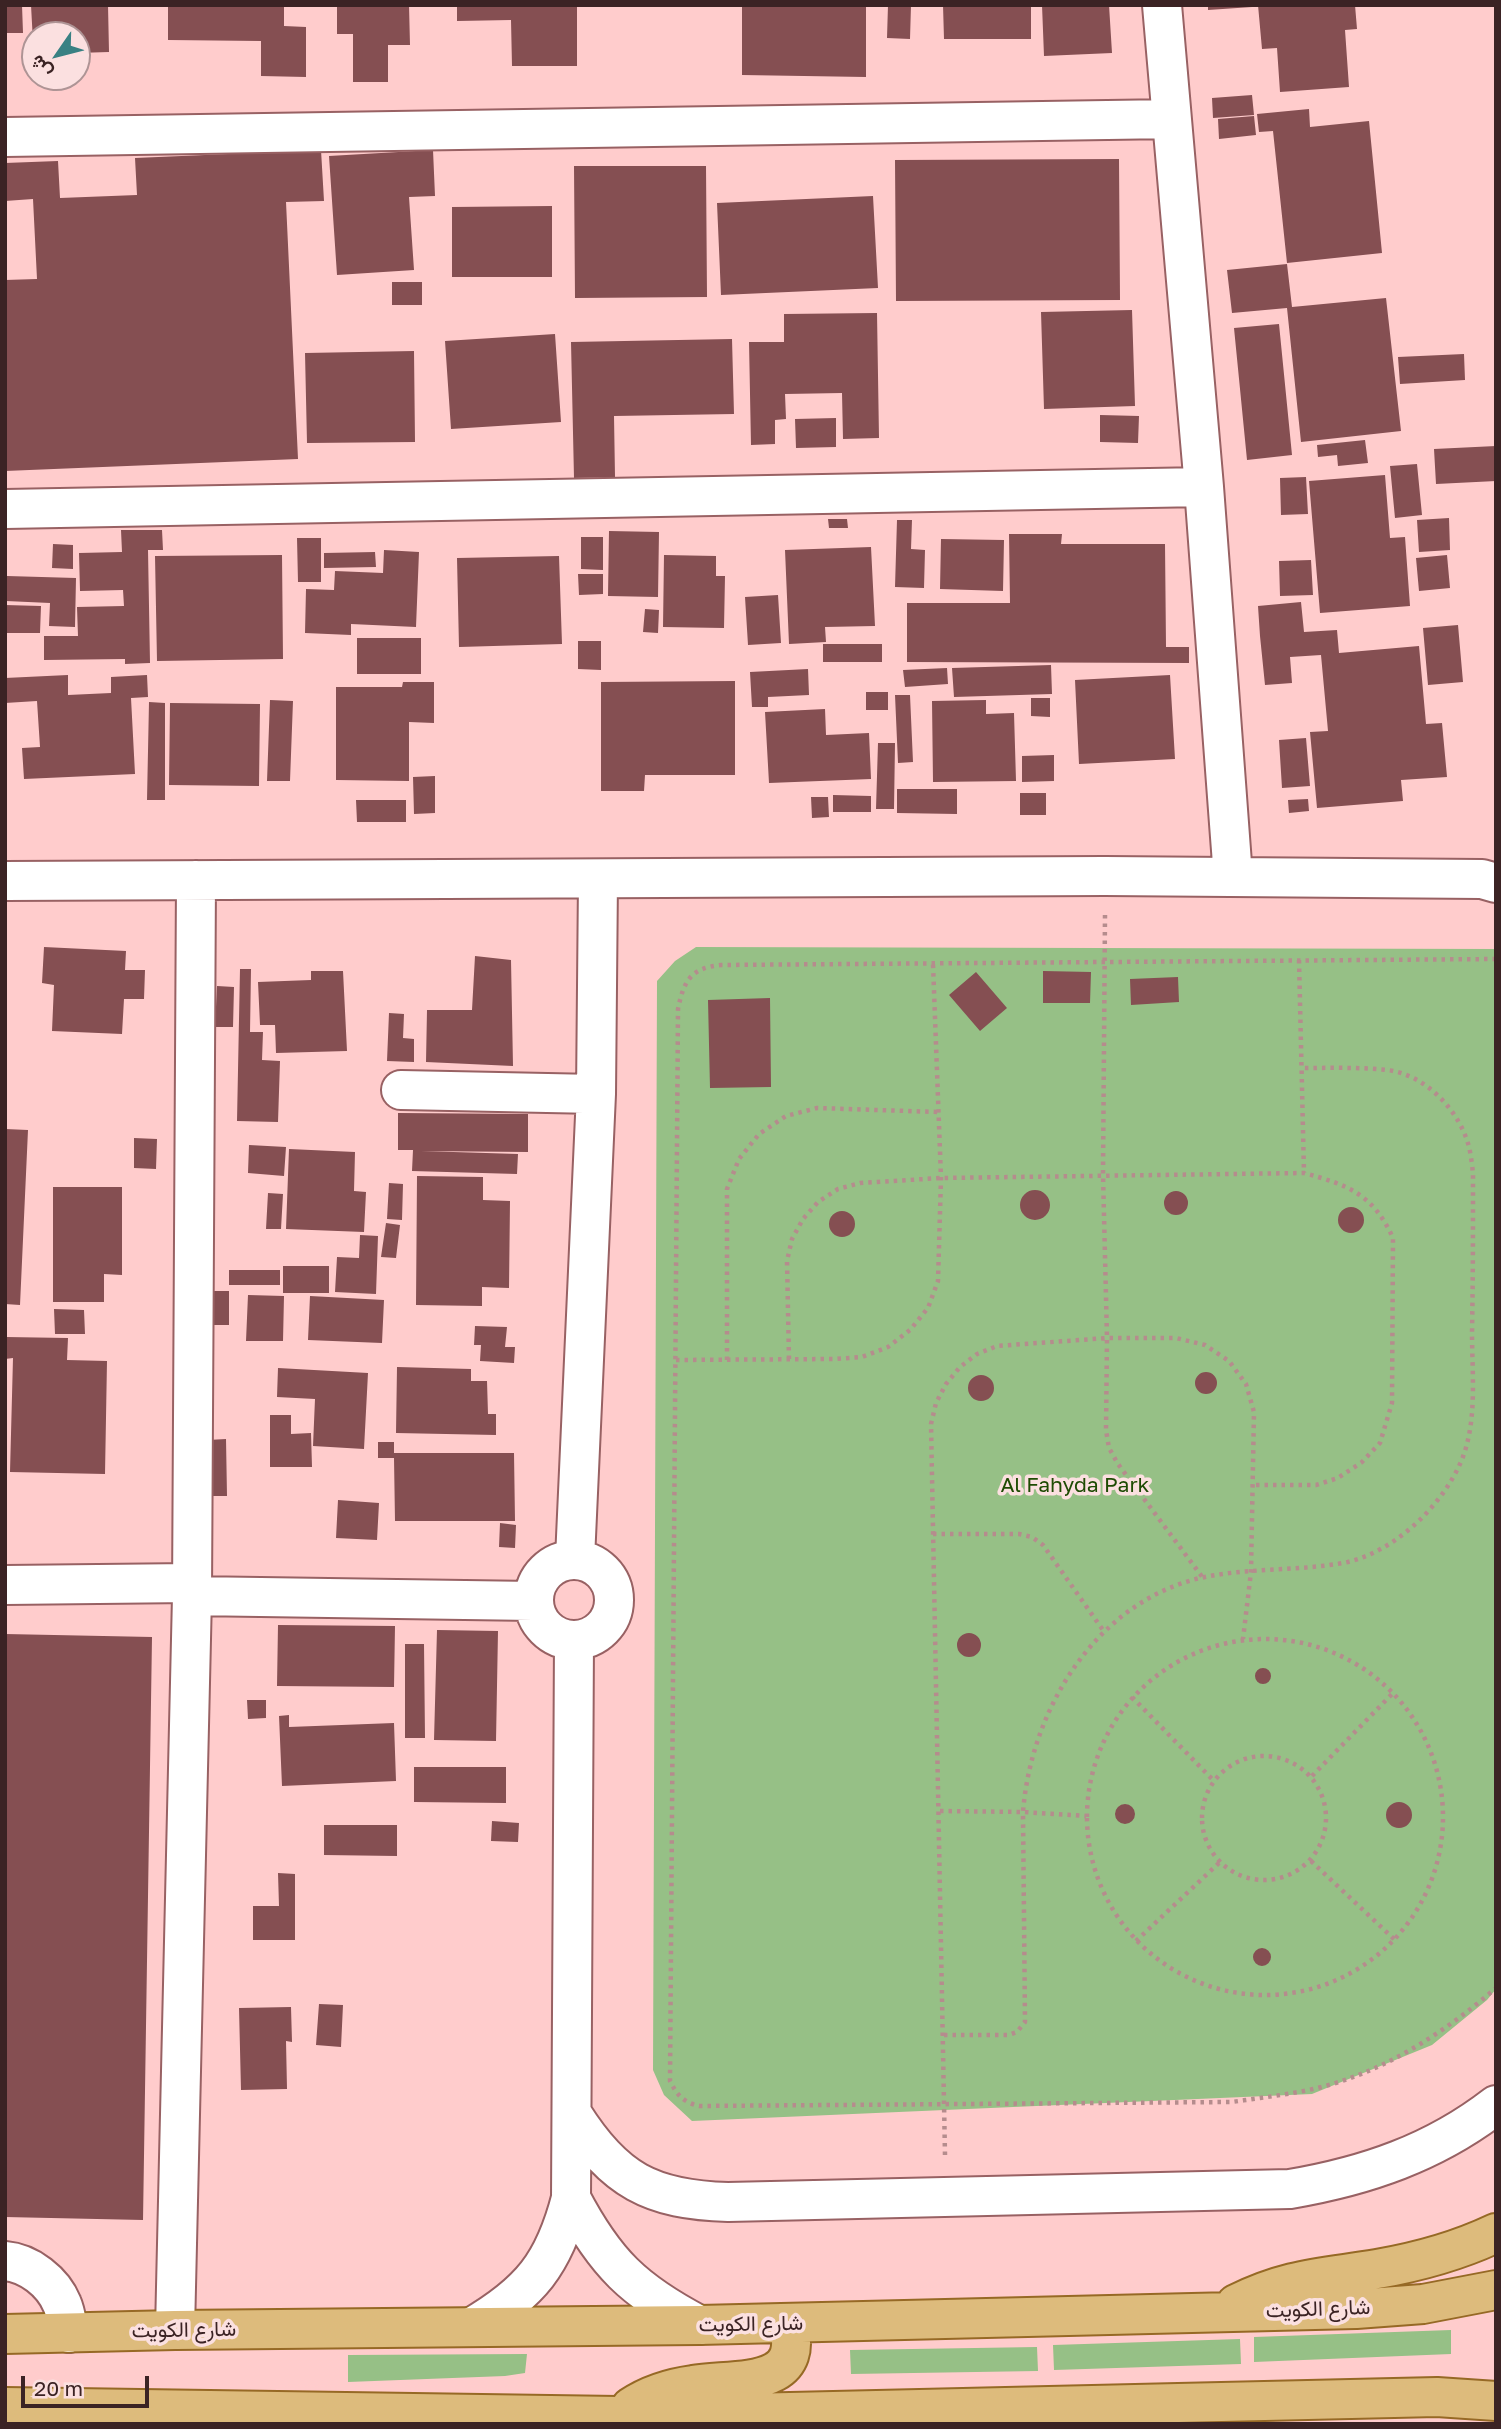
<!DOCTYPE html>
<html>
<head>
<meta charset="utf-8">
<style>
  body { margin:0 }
  #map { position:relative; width:1501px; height:2429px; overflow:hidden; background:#fcc; font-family:"Golos Text",Vazirmatn,sans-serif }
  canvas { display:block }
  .frame { position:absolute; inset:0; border:7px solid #3b2324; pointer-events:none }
  .north { position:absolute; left:21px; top:21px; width:70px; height:70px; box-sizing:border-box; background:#fbe0e0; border:2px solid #ae9495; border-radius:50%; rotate:235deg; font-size:19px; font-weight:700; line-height:28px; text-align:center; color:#3b2324 }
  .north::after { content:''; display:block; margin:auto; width:24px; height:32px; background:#398183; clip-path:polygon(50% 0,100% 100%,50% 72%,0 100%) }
  .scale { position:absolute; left:21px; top:2376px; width:128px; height:32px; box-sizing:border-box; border:4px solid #3b2324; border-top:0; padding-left:9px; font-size:21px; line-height:24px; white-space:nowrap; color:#3b2324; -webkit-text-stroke:5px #fbe0e0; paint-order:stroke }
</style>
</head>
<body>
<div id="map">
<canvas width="1501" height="2429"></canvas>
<div class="frame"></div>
<div class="north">ش</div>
<div class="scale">20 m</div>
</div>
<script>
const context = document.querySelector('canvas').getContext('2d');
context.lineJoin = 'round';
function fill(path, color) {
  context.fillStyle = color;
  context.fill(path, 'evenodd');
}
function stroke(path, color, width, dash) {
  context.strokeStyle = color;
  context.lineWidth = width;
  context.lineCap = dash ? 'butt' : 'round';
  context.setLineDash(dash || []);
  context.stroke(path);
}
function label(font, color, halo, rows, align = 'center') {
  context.font = font + ' "Golos Text",Vazirmatn,sans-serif';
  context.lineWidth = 7;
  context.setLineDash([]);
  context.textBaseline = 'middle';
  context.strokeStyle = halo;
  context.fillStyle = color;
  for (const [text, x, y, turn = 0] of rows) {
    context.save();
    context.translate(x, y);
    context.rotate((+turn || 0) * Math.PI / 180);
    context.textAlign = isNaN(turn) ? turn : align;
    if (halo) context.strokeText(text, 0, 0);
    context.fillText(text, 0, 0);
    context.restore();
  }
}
const green = new Path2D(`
  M696,947L1496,949V1989L1487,2000L1432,2045L1312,2094L692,2121L664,2095L653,2070L657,981L675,961Z
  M1451,2330V2354L1254,2362V2337Z
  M1240,2339L1241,2364L1054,2370L1053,2345Z
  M1037,2347L1038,2371L851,2374L850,2350Z
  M527,2354L525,2373L505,2376L348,2382V2355Z`);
const building = new Path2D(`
  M5,5H22L23,33H5Z
  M31,5H108L109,52L77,53V35H35V42H33Z
  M168,5H284V26L306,27V77L261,76V41L168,40Z
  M337,5H409L410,45H388V82H353V34H337Z
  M457,5H577V66H512L511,20L457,21Z
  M742,5H866V77L742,75Z
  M888,5H911L910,39L887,38Z
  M943,5H1031V39H944Z
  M1042,5H1109L1112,53L1044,56Z
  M1208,5H1252V7L1208,10Z
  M1258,5H1355L1357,29L1345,30L1349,87L1280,92L1277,48L1262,49Z
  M1252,95L1254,115L1213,118L1212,98Z
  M1309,109L1310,127L1369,121L1382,253L1287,263L1273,131L1259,132L1257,114Z
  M1254,116L1256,135L1219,139L1218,119Z
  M321,150L324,201L286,202L298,459L5,471V280L37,279L33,199L5,201V163L58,161L60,198L137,195L135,158Z
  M433,150L435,196L409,197L414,270L337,275L329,156Z
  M1119,159L1120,300L896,301L895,160Z
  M574,166H706L707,297L575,298Z
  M873,196L878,288L721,295L717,203Z
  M552,206V277H452V207Z
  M1287,264L1292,307L1386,298L1401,431L1301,442L1287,308L1232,313L1227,270Z
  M392,282H422V305H392Z
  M1132,310L1135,406L1044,409L1041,312Z
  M877,313L879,438L843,439L842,393L785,394L786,419L775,420V444L751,445L749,342H784V314Z
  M1279,324L1292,455L1247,460L1234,328Z
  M555,334L561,422L451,429L445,341Z
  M732,339L734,414L614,416L615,477L574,478L571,342Z
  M414,351L415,442L307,443L305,353Z
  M1464,354L1465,380L1400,384L1398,357Z
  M1100,415L1139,416L1138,443L1100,442Z
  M836,418V447L796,448L795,419Z
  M1365,440L1368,463L1338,466L1337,455L1318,457L1317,445Z
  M1496,446V481L1436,484L1434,449Z
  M1417,464L1422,515L1395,518L1390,466Z
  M1385,475L1390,538L1405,537L1410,606L1320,613L1309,481Z
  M1306,477L1308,514L1281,515L1280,478Z
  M1449,518L1450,550L1419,552L1417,520Z
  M828,519H847L848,528H829Z
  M897,520H912L911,549L925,550L924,588L895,587Z
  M121,530H162L163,550H148L150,663L125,664V659L44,660V636H78L77,607L124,606L123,590L80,591L79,553L122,552Z
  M609,531L659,532L658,597L608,596Z
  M1009,534H1062L1061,544H1165L1166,647H1189V663L907,662V603H1010Z
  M581,537H603V570L581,569Z
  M297,538H321V582H298Z
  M941,539L1004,540L1003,591L940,589Z
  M53,544L73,545V569L52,568Z
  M871,547L875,626L825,627L826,642L789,644L785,550Z
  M384,550L419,552L416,627L351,624V635L305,633L306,589L334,590L335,571L383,573Z
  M375,552L376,567L324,568V553Z
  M282,555L283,659L157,661L155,556Z
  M664,555L716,556V576H725L724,628L663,627Z
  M1447,555L1450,588L1419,591L1416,558Z
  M559,556L562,644L459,647L457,558Z
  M1311,560L1313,595L1280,596L1279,561Z
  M578,574H603V594L579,595Z
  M7,576L76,578L75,627L49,626L50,603L6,601Z
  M778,595L781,643L748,645L745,597Z
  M1301,602L1304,632L1337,630L1339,653L1419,646L1426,724L1442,723L1447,777L1401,780L1403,801L1317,808L1310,732L1328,731L1321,655L1290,657L1292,683L1265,685L1260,636L1258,606Z
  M5,605L41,606L40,633H5Z
  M645,609L659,610L658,633L643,632Z
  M1458,625L1463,682L1428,685L1423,628Z
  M357,638H421V674H357Z
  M578,641H601V670L578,669Z
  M823,644H882V662H823Z
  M1051,665L1052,694L954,697L952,668Z
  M947,668L948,684L905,687L903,670Z
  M808,669L809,695L768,697V707H752L750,672Z
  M68,675V695L111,693V677L147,675L148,697L131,698L135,774L24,779L22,748L40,747L37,701L5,703V678Z
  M1170,675L1175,759L1079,764L1075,680Z
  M735,681V775H645L644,791H601V682Z
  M403,682H434V723L409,722V781L336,780V687H402Z
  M866,692H888V710H866Z
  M895,695H910L913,762L898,763Z
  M1031,698H1050V717L1031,716Z
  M270,700L293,701L290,781H267Z
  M986,700V714L1014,713L1016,781L933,782L932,701Z
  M149,702L165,703V800H147Z
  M170,703L260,704L259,786L169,785Z
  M825,709L826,735L869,733L871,779L769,783L765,712Z
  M1306,738L1310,786L1282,788L1279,740Z
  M878,743H895L894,809H876Z
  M1054,755V781L1022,782V756Z
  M435,776V813L414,814L413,777Z
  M897,789H957V814L897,813Z
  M1020,793H1046V815H1020Z
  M833,795L871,796V812H833Z
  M811,797H828L829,817L812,818Z
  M1308,799L1309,811L1289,813L1288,800Z
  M356,800H406V822H357Z
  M44,947L126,951L125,970H145L144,999H124L122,1034L52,1031L54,985L42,983Z
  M475,956L511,960L513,1066L426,1062L427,1010H472Z
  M240,969H251L250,1032H263L262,1060L280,1061L278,1122L237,1121Z
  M311,971H343L347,1051L276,1053L275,1025H260L258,982L311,980Z
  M1043,971L1091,972L1090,1003H1043Z
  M976,972L1007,1008L980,1031L949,995Z
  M1178,977L1179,1002L1131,1005L1130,979Z
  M217,986L234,987L233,1027H215Z
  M770,998L771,1087L710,1088L708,1000Z
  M389,1013L404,1014L403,1038L414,1039V1062L387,1061Z
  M398,1113L528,1114V1152L421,1151L518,1154L517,1174L412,1171L413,1150H398Z
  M5,1129L28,1130L20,1305L5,1304Z
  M134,1138L157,1139L156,1169L134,1168Z
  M249,1145L286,1147L284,1176L248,1173Z
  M289,1149L355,1152L354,1191L366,1192L364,1232L286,1229Z
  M417,1176L483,1177V1200L510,1201L509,1288L482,1287V1306L416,1305Z
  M389,1183L403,1184L402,1220L387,1219Z
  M53,1187H122V1275L104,1274V1302H53Z
  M1020 1205a15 15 0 1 1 30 0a15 15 0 1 1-30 0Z
  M1164 1203a12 12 0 1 1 24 0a12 12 0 1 1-24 0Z
  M268,1193L283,1194L281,1229H266Z
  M1338 1220a13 13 0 1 1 26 0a13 13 0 1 1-26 0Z
  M829 1224a13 13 0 1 1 26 0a13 13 0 1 1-26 0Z
  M386,1223L400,1225L396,1258L381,1257Z
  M360,1235L378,1236L376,1294L335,1292L337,1257L359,1258Z
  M283,1266H329V1293H283Z
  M229,1270H280V1285H229Z
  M212,1291H229V1325H211Z
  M248,1295L284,1296L283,1341H246Z
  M310,1296L384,1300L382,1343L308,1340Z
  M54,1309L84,1310L85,1334H55Z
  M475,1326L507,1327L505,1347H515L514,1363L480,1361L481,1345H474Z
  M6,1337L68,1338L67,1360L107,1361L105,1474L10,1472L13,1358L5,1359Z
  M397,1367L471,1369V1381H487L488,1414H496V1435L396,1433Z
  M278,1368L368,1373L364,1449L313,1446L315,1399L277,1397Z
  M1195 1383a11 11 0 1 1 22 0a11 11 0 1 1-22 0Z
  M968 1388a13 13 0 1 1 26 0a13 13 0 1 1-26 0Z
  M270,1415H291V1434L311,1433L312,1467H270Z
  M226,1439L227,1496H209L208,1440Z
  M378,1442H394V1453H514L515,1521H395L394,1458H378Z
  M338,1500L379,1503L377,1540L336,1538Z
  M500,1523L516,1525L515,1548L499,1547Z
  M278,1625L395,1626L394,1687L277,1686Z
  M437,1630L498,1631L496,1741L434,1740Z
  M957 1645a12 12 0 1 1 24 0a12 12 0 1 1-24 0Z
  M5,1634L152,1637L143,2220L5,2217Z
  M405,1644H424L425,1738H405Z
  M1255 1676a8 8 0 1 1 16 0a8 8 0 1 1-16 0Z
  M247,1700H266V1718L248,1719Z
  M289,1715V1727L394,1723L396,1781L282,1786L279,1716Z
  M414,1767H506V1803L414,1802Z
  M1386 1815a13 13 0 1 1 26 0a13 13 0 1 1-26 0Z
  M1115 1814a10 10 0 1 1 20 0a10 10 0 1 1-20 0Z
  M492,1821L519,1823L518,1842L491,1841Z
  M324,1825H397V1856L324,1855Z
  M278,1873L295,1874V1940H253V1906H279Z
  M1253 1957a9 9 0 1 1 18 0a9 9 0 1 1-18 0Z
  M319,2004L343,2005L341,2047L316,2045Z
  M291,2007L292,2042L286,2041L287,2089L241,2090L239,2008Z`);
const path = new Path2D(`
  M1105,915L1103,1174L1107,1338L1106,1430L1109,1448L1118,1464L1203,1578
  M1496,959L721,965C691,968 684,980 678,1009L670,2081C677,2095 683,2102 699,2106L1232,2102C1259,2098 1286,2095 1313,2089C1381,2074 1444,2033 1496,1988
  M1299,960L1304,1173
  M789,1359L787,1261L792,1239L803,1219L818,1202L838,1189L860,1183L941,1178L1304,1173C1348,1185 1373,1194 1393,1238L1392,1403L1380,1443L1362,1462L1338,1478L1316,1485H1253
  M676,1360L834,1359L862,1357L888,1347L910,1330L928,1308L938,1281L941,1178L933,964
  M727,1360V1189L739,1159L759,1134L786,1116L817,1108L938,1112
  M933,1534H1019L1032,1537L1043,1545L1105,1633
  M1087 1817a178 178 0 1 1 356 0a178 178 0 1 1-356 0Z
  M1132,1697L1213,1780
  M1202 1818a62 62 0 1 1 124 0a62 62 0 1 1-124 0Z
  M1312,1776L1393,1693
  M940,1811L1023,1812L1086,1816
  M1311,1861L1395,1940
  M1136,1941L1220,1862
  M944,2035H1009L1017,2032L1025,2022L1023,1812C1031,1710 1095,1603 1200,1578C1245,1568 1292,1571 1337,1564C1389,1557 1439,1510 1460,1464C1478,1424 1472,1375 1472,1333C1473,1279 1473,1226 1473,1173C1472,1165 1471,1155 1469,1147C1460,1111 1425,1074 1387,1070C1359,1067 1330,1068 1301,1068
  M945,2155L931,1424L936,1403L946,1384L960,1367L977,1354L997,1346L1107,1338H1176L1205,1345L1229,1361L1246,1384L1254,1412L1251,1572L1243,1639`);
const minor = new Path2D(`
  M1162,5L1204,487L1233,877
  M5,137L1172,119
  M5,509L1204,487
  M5,881L1105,876L1482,879L1496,883
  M401,1090L596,1094
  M575,1559L596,1094L598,879
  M534 1600a40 40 0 1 1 80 0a40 40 0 1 1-80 0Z
  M5,1585L191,1583
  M192,1596L533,1601
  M573,2115C614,2180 651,2200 728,2202L1290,2189C1366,2176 1434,2153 1496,2105
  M571,2198C605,2263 634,2291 699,2325
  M5,2261C29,2263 53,2282 62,2304C66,2313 67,2324 69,2333
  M472,2327C530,2293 554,2264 571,2198L574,1640
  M175,2330L192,1596L196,880`);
const major = new Path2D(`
  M1236,2304C1288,2278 1322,2278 1377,2269C1418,2262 1458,2251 1496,2233
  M5,2334L175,2330L699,2325L1356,2309L1423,2304L1496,2290
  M5,2407L618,2416L1437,2397L1496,2401
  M631,2407C649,2395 671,2388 693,2385C733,2378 807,2390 788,2324`);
const parkNames = [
  ["Al Fahyda Park",1075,1485]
];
const streetNames = [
  ["شارع الكويت",1318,2309,-2],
  ["شارع الكويت",751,2324,-1],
  ["شارع الكويت",184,2330,-1]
];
fill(green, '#96c086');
fill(building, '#854f52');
stroke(minor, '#986163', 42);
stroke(major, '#966925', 42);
stroke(path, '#b58c8d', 4.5, [3.5, 5]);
stroke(minor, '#fff', 38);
stroke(major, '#ddbb7c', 38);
label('21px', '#1e4b03', '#fbe0e0', parkNames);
label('21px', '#3b2324', '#fbe0e0', streetNames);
</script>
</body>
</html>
